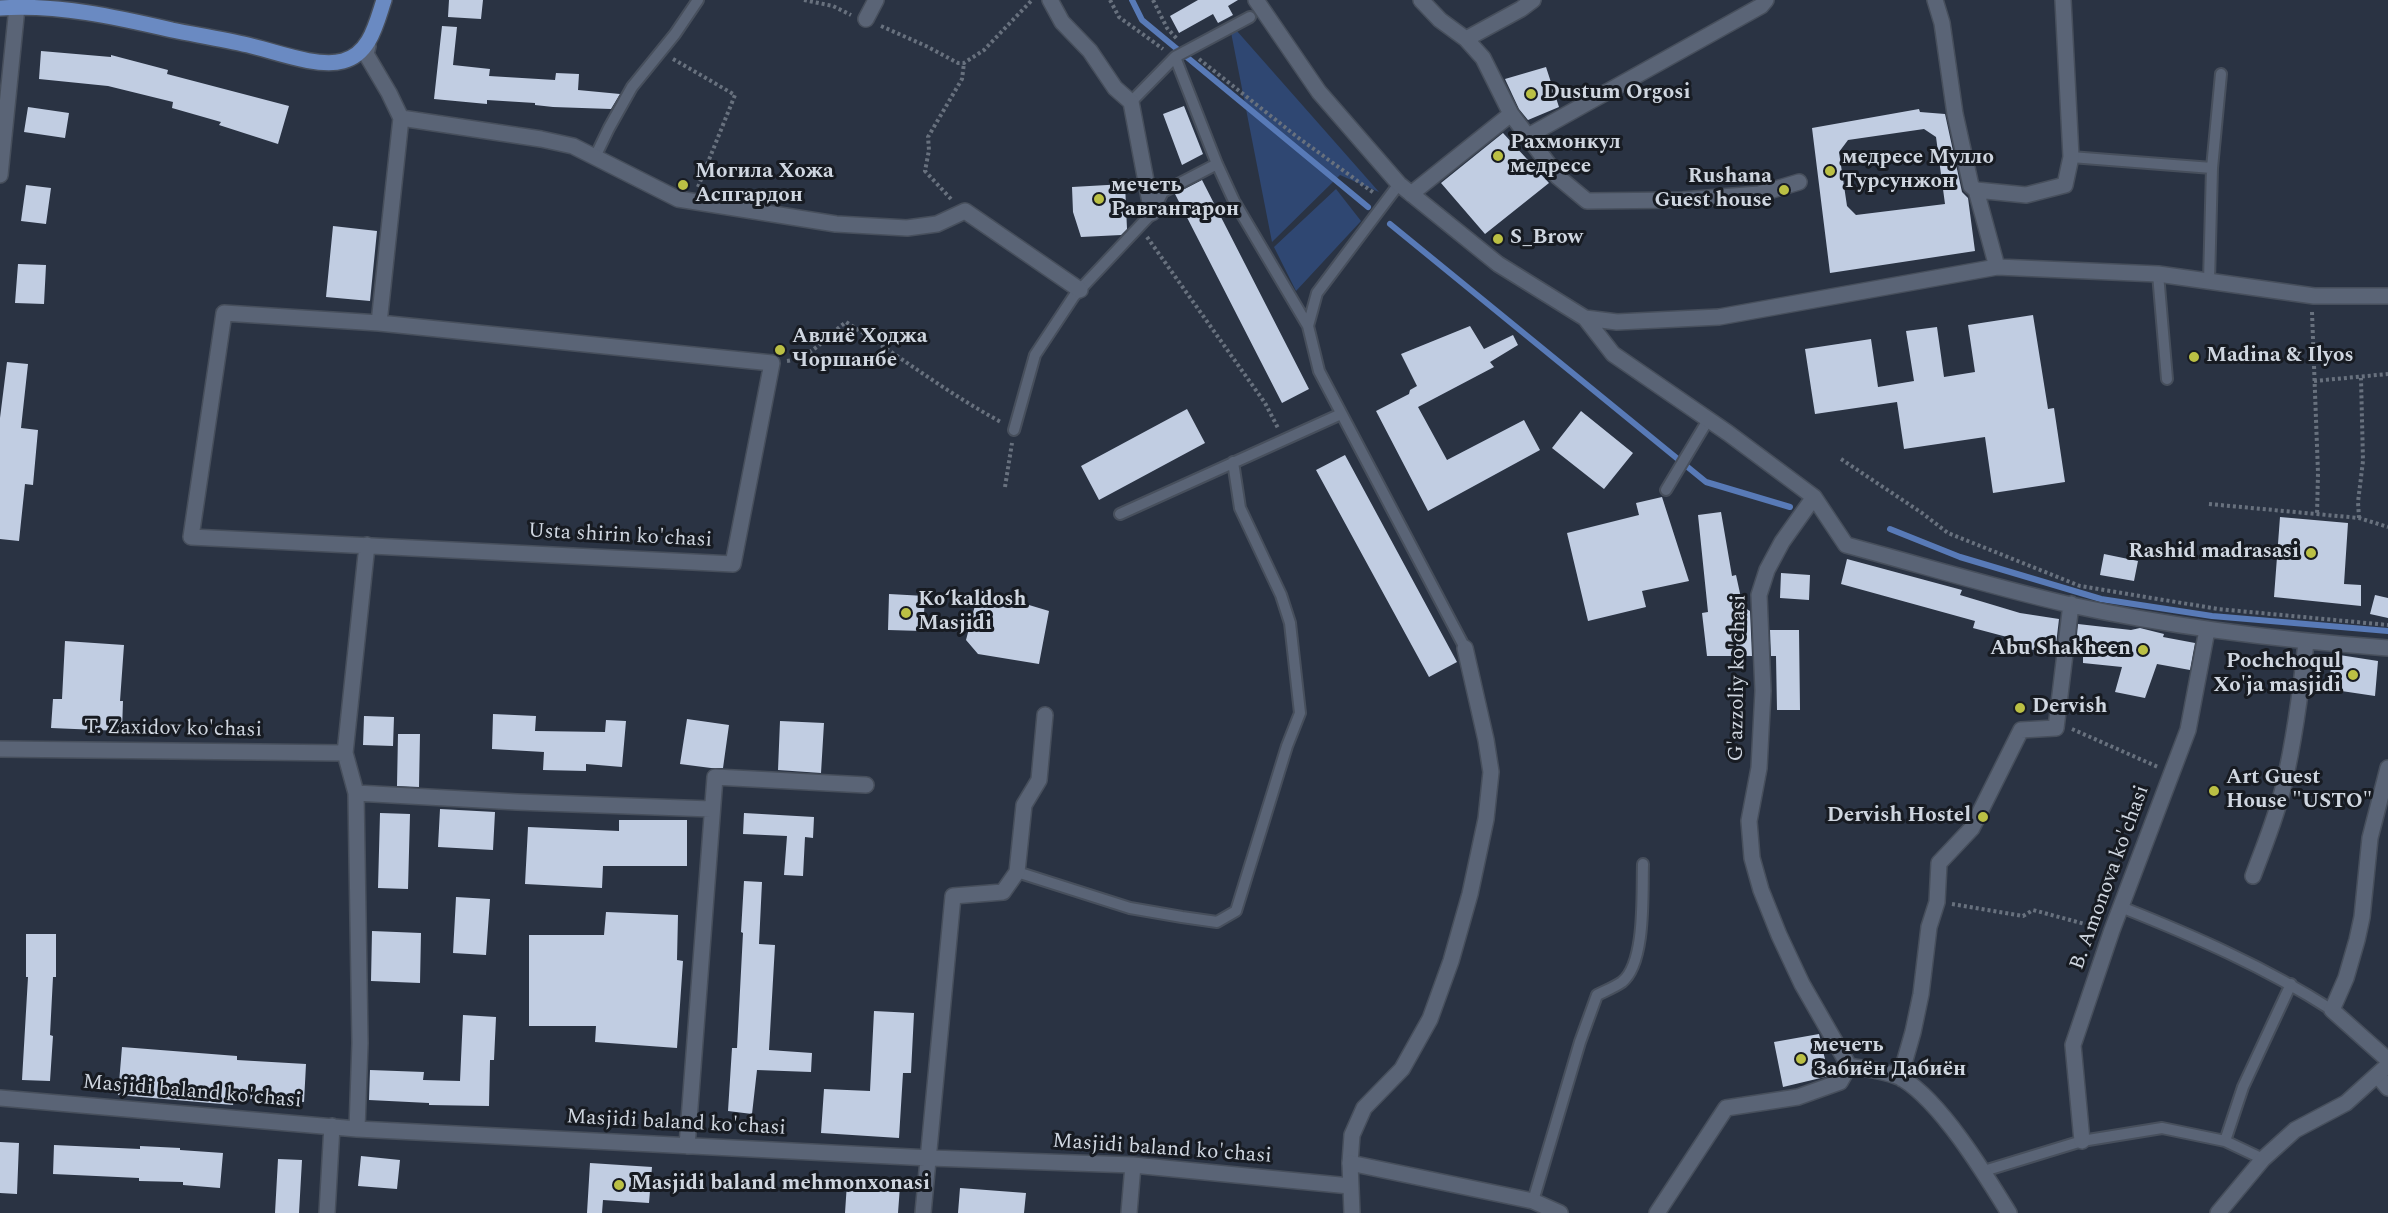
<!DOCTYPE html>
<html>
<head>
<meta charset="utf-8">
<style>
  body { margin:0 }
  canvas { display:block; background:#2a3343 }
</style>
</head>
<body>
<canvas width="2388" height="1213"></canvas>
<script>
const context = document.querySelector('canvas').getContext('2d');
context.lineJoin = 'round';
function fill(path, color) {
  context.fillStyle = color;
  context.fill(path, 'evenodd');
}
function stroke(path, color, width, dash) {
  context.strokeStyle = color;
  context.lineWidth = width;
  context.lineCap = dash ? 'butt' : 'round';
  context.setLineDash(dash || []);
  context.stroke(path);
}
function label(font, color, halo, rows, align = 'center') {
  context.font = font + ' Spectral,serif';
  context.lineWidth = 6;
  context.setLineDash([]);
  context.textBaseline = 'middle';
  context.strokeStyle = halo;
  context.fillStyle = color;
  for (const [text, x, y, turn = 0] of rows) {
    context.save();
    context.translate(x, y);
    context.rotate((+turn || 0) * Math.PI / 180);
    context.textAlign = isNaN(turn) ? turn : align;
    if (halo) context.strokeText(text, 0, 0);
    context.fillText(text, 0, 0);
    context.restore();
  }
}
const green = new Path2D(`
  M1229,22L1379,192L1340,175L1272,242Z
  M1336,189L1361,221L1296,291L1274,247Z`);
const stream = new Path2D(`
  M1132,0L1142,20L1368,207
  M1390,224L1706,482L1790,507
  M1890,529L1960,557L2101,599L2212,616L2388,631`);
const building = new Path2D(`
  M449,0H483L481,19L448,17Z
  M1198,0H1238L1228,6L1233,15L1218,23L1213,14L1179,33L1170,16Z
  M442,26L457,27L453,65L490,69L489,76L555,80L556,73L579,74L578,90L620,94L611,109L553,107L535,105V103L487,100V104L434,99Z
  M41,51L111,57V55L168,70L167,74L289,106L278,144L219,125L221,122L172,108L173,102L108,86L39,79Z
  M1546,67L1559,107L1528,120L1519,109L1505,79Z
  M1184,106L1203,154L1182,165L1163,114Z
  M28,107L69,113L65,138L24,132Z
  M1919,109L1920,112L1945,114L1962,192L1968,198L1975,251L1830,273L1812,128ZM1924,129L1936,137L1945,204L1856,215L1847,206L1839,152L1848,140Z
  M1503,133L1549,183L1485,234L1441,183Z
  M1202,180L1309,389L1282,403L1175,194Z
  M1125,184L1127,229L1121,235L1081,237L1073,212L1072,187Z
  M26,185L51,188L46,224L21,221Z
  M333,226L377,231L370,301L326,297Z
  M18,264L46,265L44,304L15,303Z
  M2033,315L2048,409L2054,408L2065,482L1993,493L1985,437L1904,449L1897,402L1815,414L1805,349L1871,339L1878,387L1914,381L1906,331L1937,327L1944,377L1975,372L1968,325Z
  M1470,326L1484,349L1513,335L1518,345L1490,362L1494,367L1418,407L1447,460L1524,420L1540,450L1428,511L1376,411L1409,394L1410,390L1417,386L1401,354Z
  M7,362L28,364L21,428L38,430L33,485L25,484L19,541L0,539V418Z
  M1187,409L1205,443L1099,500L1081,466Z
  M1581,411L1633,453L1604,489L1552,448Z
  M1345,455L1457,662L1429,677L1316,470Z
  M1662,497L1689,581L1642,591L1646,607L1588,621L1567,533L1639,515L1636,503Z
  M1721,512L1732,576L1736,575L1743,607L1750,611L1752,656H1707L1702,613L1708,612L1698,515Z
  M2280,517L2348,523L2344,584L2361,585V606L2274,597Z
  M2104,554L2138,561L2134,581L2100,575Z
  M1847,559L1962,590L1960,595L2020,613L2059,619L2055,653L2006,646L2007,637L1973,628L1975,621L1841,584Z
  M1781,573L1810,575L1809,600L1780,598Z
  M979,590L1049,611L1039,664L978,654L966,640Z
  M889,594L925,596L923,631L888,630Z
  M2375,595L2388,598V618L2370,614Z
  M2078,624L2131,630L2140,628L2164,634L2163,637L2195,643L2190,670L2157,664L2145,698L2115,692L2122,667L2083,663V657L2075,656Z
  M1770,630H1799L1800,710H1777L1776,656H1771Z
  M65,641L124,645L120,701H123L122,731L51,728L53,699H62Z
  M2333,654L2378,661L2375,696L2328,689Z
  M493,714L536,716L535,731L605,732L606,720L626,721L622,767L586,764V771L543,770L544,752L492,749Z
  M364,716L394,717L393,746L363,745Z
  M687,719L729,725L723,768H711L680,764Z
  M780,721L824,723L821,773L778,770Z
  M398,734H420L419,787L397,786Z
  M440,809L495,812L493,850L438,847Z
  M380,813L410,814L408,889L378,888Z
  M744,813L814,817L813,838L805,837L803,876L784,875L787,836L743,834Z
  M619,820H687V866H603L602,888L525,884L528,827L619,831Z
  M744,881L762,882L759,944L775,945L769,1050L812,1053L811,1072L757,1070L752,1114L728,1111L732,1048H737L743,933L741,932Z
  M456,897L490,899L486,955L453,953Z
  M606,912L678,915L677,960L683,961L677,1048L595,1042L596,1026H529V935H604Z
  M372,931L421,933L420,983L371,981Z
  M26,934H56V977H53L50,1035L53,1036L50,1081L22,1080L28,977H26Z
  M874,1011L914,1013L911,1073H903L899,1138L821,1133L824,1089L870,1091Z
  M463,1015L496,1017L494,1060H490L489,1106L429,1105V1103L369,1100L370,1070L424,1072L423,1080L460,1081Z
  M1819,1034L1829,1076L1783,1087L1774,1042Z
  M122,1047L237,1056V1060L306,1064L304,1102L234,1098L233,1105L118,1095Z
  M0,1142L19,1143L17,1194L0,1193Z
  M54,1145L140,1149V1146L180,1148V1150L223,1153L220,1188L183,1185V1182L139,1181V1178L53,1174Z
  M361,1156L400,1160L397,1189L358,1186Z
  M278,1159L302,1160L299,1213H275Z
  M590,1163L652,1167L649,1203L603,1200L602,1213H587Z
  M847,1183L900,1186L898,1213H845Z
  M960,1188L1026,1193L1024,1213H958Z`);
const path = new Path2D(`
  M804,0L833,6L851,15
  M1110,0L1119,17L1163,49
  M1153,0L1167,28L1178,40
  M881,26L926,46L958,63H964L984,50L1032,0
  M673,59L735,95L698,187
  M1199,59L1296,136L1374,193
  M951,199L925,171L929,150L928,137L962,79L964,63
  M1147,237L1265,403L1278,428
  M2312,312L2318,473L2317,515
  M787,361C811,358 828,335 846,322C898,355 947,393 1001,422
  M2314,381L2388,374
  M1841,459L1922,513L1948,533L2080,586L2218,609L2388,625
  M1005,487L1012,443
  M2209,504L2359,518L2388,527
  M2359,518L2358,502L2363,461L2361,378
  M2072,729L2158,767
  M1952,904L2023,916L2033,910L2096,927`);
const service = new Path2D(`
  M1250,17L1175,57L1217,164L1234,201L1308,326
  M1131,102L1175,57
  M595,157L609,128L632,87L675,34L698,0
  M2071,157L2212,168
  M1399,184L1317,293L1308,326L1319,371L1465,648
  M2158,274L2167,379
  M2209,281L2212,168L2221,74
  M1014,430L1035,355L1074,296L1152,213L1163,192L1217,164
  M1666,490L1708,420
  M1120,514L1341,414
  M1017,872L1130,908L1182,917L1217,922L1236,911L1287,746L1300,713L1290,623L1281,595L1240,508L1233,462
  M2121,907C2194,936 2265,967 2332,1010
  M2225,1141L2243,1087L2291,984
  M1984,1171L2082,1141L2162,1128L2225,1141L2263,1159
  M1533,1201L1580,1042L1597,995C1605,991 1615,987 1622,982C1646,963 1642,893 1643,864`);
const pedestrian = new Path2D(`
  M1050,0L1062,22L1090,51L1115,88L1131,102L1152,213
  M866,19L876,0
  M2378,1076L2388,1088
  M1350,1163L1352,1135L1364,1108L1402,1069L1430,1019L1451,961L1470,894L1486,819L1491,772L1486,740L1465,648`);
const minor = new Path2D(`
  M1256,0L1319,92L1399,184L1498,264L1585,318L1613,354L1728,433L1814,497L1846,545C1921,565 1996,588 2071,605C2176,628 2281,640 2388,648
  M1421,0L1440,20L1466,39
  M1533,0L1521,9L1466,39L1483,58L1511,114L1523,130L1558,177L1587,201L1683,200L1759,194L1799,182
  M1935,0L1942,23L1955,114L1971,186L1976,190L1997,267
  M368,46L366,54L389,93L401,118L379,323
  M401,118L541,139L573,146L678,199L836,224L907,228L937,224L965,211L1080,290
  M1528,136L1761,6L1766,0
  M0,175L17,7
  M1976,190L2026,195L2065,185L2071,157L2063,0
  M1411,194L1511,114
  M224,313L379,323L772,363L733,564L191,537Z
  M1585,318L1617,322L1719,317L1997,267L2158,274L2314,296H2388
  M1814,497L1782,542L1767,570L1759,595L1763,691L1759,768L1749,821L1752,858L1761,890L1779,935L1802,984L1849,1066
  M367,545L345,753L356,793L517,802L711,809
  M0,749L345,753
  M2388,768L2370,838L2362,917L2357,940L2346,978L2332,1010L2388,1060
  M356,793L360,1043L357,1129
  M2253,876C2264,846 2277,816 2284,784C2295,737 2301,690 2306,642
  M1902,1079L1903,1067L1913,1032L1921,994L1929,927L1937,902L1939,863L1972,828L2021,730L2056,728L2071,604
  M0,1098L357,1129L930,1158L1133,1165L1350,1186
  M2082,1141L2073,1045L2112,930L2188,730L2207,630
  M687,1146L715,777L866,785
  M327,1213L332,1126
  M923,1213L953,896L1003,892L1017,872L1024,805L1039,780L1045,715
  M1129,1213L1133,1165
  M1352,1213L1350,1163L1533,1201L1560,1213
  M1657,1213L1726,1108L1798,1097L1840,1082L1849,1066C1865,1069 1888,1071 1903,1079C1942,1103 1985,1174 2009,1213
  M2218,1213L2263,1159L2295,1130L2346,1103L2388,1065`);
const primary = new Path2D(`
  M0,8C58,4 116,17 172,30C197,35 223,39 248,45C274,51 317,68 343,61C370,54 376,24 384,0`);
const markers = [
  [1531,94,6,"#bbc044"],
  [1498,156,6,"#bbc044"],
  [1830,171,6,"#bbc044"],
  [683,185,6,"#bbc044"],
  [1784,190,6,"#bbc044"],
  [1099,199,6,"#bbc044"],
  [1498,239,6,"#bbc044"],
  [780,350,6,"#bbc044"],
  [2194,357,6,"#bbc044"],
  [2311,553,6,"#bbc044"],
  [906,613,6,"#bbc044"],
  [2143,650,6,"#bbc044"],
  [2353,675,6,"#bbc044"],
  [2020,708,6,"#bbc044"],
  [2214,791,6,"#bbc044"],
  [1983,817,6,"#bbc044"],
  [1801,1059,6,"#bbc044"],
  [619,1185,6,"#bbc044"]
];
const poiNames = [
  ["Dustum Orgosi",1543,94],
  ["Рахмонкул",1510,144],
  ["медресе",1510,168],
  ["медресе Мулло",1842,159],
  ["Турсунжон",1842,183],
  ["Могила Хожа",695,173],
  ["Аспгардон",695,197],
  ["Rushana",1772,178,"right"],
  ["Guest house",1772,202,"right"],
  ["мечеть",1111,187],
  ["Равгангарон",1111,211],
  ["S_Brow",1510,239],
  ["Авлиё Ходжа",792,338],
  ["Чоршанбе",792,362],
  ["Madina & Ilyos",2206,357],
  ["Rashid madrasasi",2299,553,"right"],
  ["Koʻkaldosh",918,601],
  ["Masjidi",918,625],
  ["Abu Shakheen",2131,650,"right"],
  ["Pochchoqul",2341,663,"right"],
  ["Xo'ja masjidi",2341,687,"right"],
  ["Dervish",2032,708],
  ["Art Guest",2226,779],
  ["House \"USTO\"",2226,803],
  ["Dervish Hostel",1971,817,"right"],
  ["мечеть",1813,1047],
  ["Забиён Дабиён",1813,1071],
  ["Masjidi baland mehmonxonasi",631,1185]
];
const streetNames = [
  ["Usta shirin ko'chasi",620,537,3],
  ["G'azzoliy ko'chasi",1739,678,-89],
  ["T. Zaxidov ko'chasi",173,730,1],
  ["B. Amonova ko'chasi",2111,878,-70],
  ["Masjidi baland ko'chasi",192,1093,5],
  ["Masjidi baland ko'chasi",676,1124,3],
  ["Masjidi baland ko'chasi",1162,1150,4]
];
fill(green, '#2f4772');
stroke(stream, '#587ab7', 6);
fill(building, '#c1cde2');
stroke(service, '#474f5c', 14);
stroke(pedestrian, '#474f5c', 18);
stroke(minor, '#474f5c', 18);
stroke(primary, '#474f5c', 18);
stroke(path, '#68717e', 4, [3, 3]);
stroke(service, '#5a6476', 10);
stroke(pedestrian, '#5a6476', 15);
stroke(minor, '#5a6476', 15);
stroke(primary, '#6a8ac2', 15);
for (const [x, y, r, color] of markers) {
  const dot = new Path2D();
  dot.arc(x, y, r, 0, 2 * Math.PI);
  context.fillStyle = color;
  context.fill(dot);
  stroke(dot, '#171b22', 2);
}
label('bold 21px', '#cfd6e0', '#171b22', poiNames, 'left');
label('21px', '#cfd6e0', '#171b22', streetNames);
</script>
</body>
</html>
